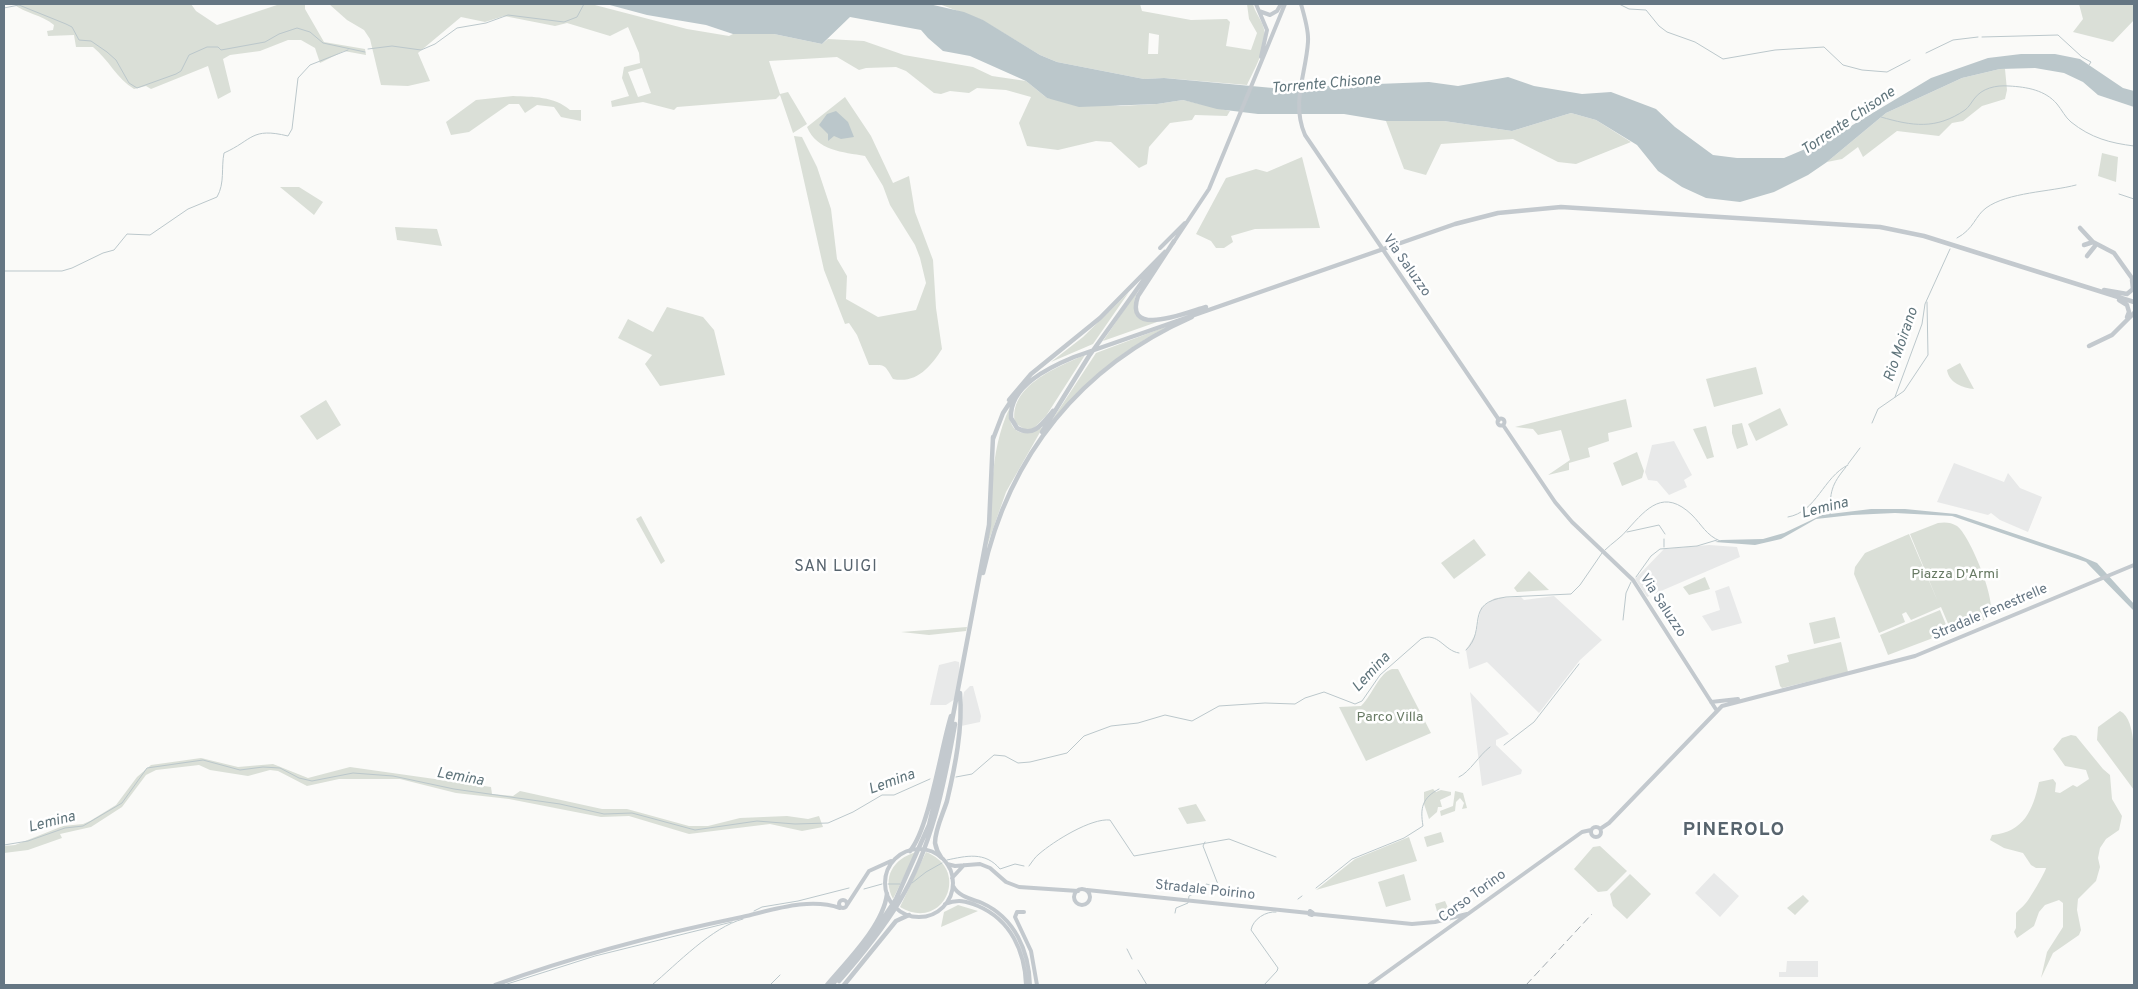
<!DOCTYPE html>
<html>
<head>
<meta charset="utf-8">
<style>
  body { margin:0 }
  #map { position:relative; width:2138px; height:989px; overflow:hidden; background:#fafaf8; font-family:Overpass,sans-serif }
  canvas { display:block }
  .frame { position:absolute; inset:0; border:5px solid #657683; pointer-events:none }
</style>
</head>
<body>
<div id="map">
<canvas width="2138" height="989"></canvas>
<div class="frame"></div>
</div>
<script>
const context = document.querySelector('canvas').getContext('2d');
context.lineJoin = 'round';
function fill(path, color) {
  context.fillStyle = color;
  context.fill(path, 'evenodd');
}
function stroke(path, color, width, dash) {
  context.strokeStyle = color;
  context.lineWidth = width;
  context.lineCap = dash ? 'butt' : 'round';
  context.setLineDash(dash || []);
  context.stroke(path);
}
function label(font, color, halo, rows, align = 'center') {
  context.font = font + ' Overpass,sans-serif';
  context.lineWidth = 5;
  context.setLineDash([]);
  context.textBaseline = 'middle';
  context.strokeStyle = halo;
  context.fillStyle = color;
  for (const [text, x, y, turn = 0] of rows) {
    context.save();
    context.translate(x, y);
    context.rotate((+turn || 0) * Math.PI / 180);
    context.textAlign = isNaN(turn) ? turn : align;
    if (halo) context.strokeText(text, 0, 0);
    context.fillText(text, 0, 0);
    context.restore();
  }
}
const built = new Path2D(`
  M1674,441L1692,475L1684,480L1687,487L1669,495L1657,481L1648,480L1645,472L1652,445Z
  M1954,463L2004,482L2008,473L2020,488L2042,497L2028,532L2000,520L1991,513L1988,515L1937,502Z
  M1709,545L1737,547L1740,557L1647,597L1635,579L1664,549Z
  M1729,586L1742,623L1712,631L1702,616L1720,610L1715,591Z
  M1554,596L1602,640L1580,660L1539,713L1487,662L1469,669L1466,650L1476,633L1481,608L1495,598L1521,597L1524,600Z
  M955,661L959,662L960,673L955,699L946,705H930L939,665Z
  M970,686H973L981,716L980,722L961,726L963,698L964,692Z
  M1470,692L1509,734L1496,740V745L1522,770L1521,774L1482,786Z
  M1714,873L1739,896L1720,917L1695,893Z
  M1787,961H1818V977H1779V972H1786Z`);
const green = new Path2D(`
  M13,4H191L196,11L217,25L280,4H305V9L324,42L365,49L366,55L344,51L320,63L315,48L301,40H288L260,51L230,55L223,59L231,92L218,99L208,66L151,89L146,86L134,89C117,79 109,60 93,47H76L74,35L48,36L47,31L53,30L54,25C42,15 25,13 13,4Z
  M329,4H591L687,29L729,36L733,34H774L822,44L828,39L864,41L904,55L973,67L992,76L1026,81L1047,98L1120,106L1157,104L1183,100L1230,111L1227,116L1195,115L1192,120L1170,123L1149,147L1147,164L1139,168L1111,142L1096,141L1058,150L1027,146L1019,123L1031,97L1006,90L977,88L969,93L950,91L941,94L934,93L906,71L896,67L866,68L859,70L837,57L769,61L780,94L788,92L807,124L793,133L780,95L776,99L677,107L674,110L643,102L612,107L611,101L629,96L622,78L624,67L640,63L639,53L628,27L610,36L567,23L555,26L504,16L485,22L461,17L418,53L430,81L408,86L381,85L370,39L364,30L347,20ZM642,68L651,93L638,97L628,72Z
  M939,4H1140L1142,11L1191,20L1227,19L1230,22L1226,46L1251,50L1257,33L1249,19L1247,4H1253C1255,13 1262,20 1264,29C1268,46 1254,70 1247,85L1164,78L1144,79L1057,62L1040,55L982,20ZM1149,33L1159,35L1158,54H1148Z
  M2079,4H2134V20L2113,42L2073,32L2083,19Z
  M2000,69H2005L2007,90L2005,99L1982,106L1963,121L1952,123L1939,136L1897,131L1863,157L1858,147L1842,159L1827,162L1886,113L1962,78Z
  M513,96C533,97 554,96 570,110H581V121L561,117L554,107L537,105L525,113L519,104H509L469,132L451,135L446,122L476,100Z
  M845,97L871,136L893,183L909,176L915,212L933,260L936,308L942,349C931,366 917,384 893,379C884,364 886,365 869,365L857,335L849,323L845,324L824,270L794,136L802,137L817,167L831,209L837,259L847,276L846,299L878,317L916,310L926,283L920,258L915,245L890,205L883,186L865,156C843,152 817,151 807,127Z
  M1571,113L1596,120L1631,142L1576,164L1558,162L1513,139L1441,144L1426,175L1404,169L1386,121H1444L1512,131Z
  M2102,153L2118,157L2116,182L2098,176Z
  M1302,157L1320,228L1255,229L1231,236L1233,242L1224,248H1216L1211,241L1196,234L1226,178L1256,169L1267,172Z
  M280,187H299L323,202L314,215Z
  M395,227L437,229L442,246L397,240Z
  M1139,288L1135,298L1134,310L1148,321L1157,322L1103,341Z
  M1129,292L1093,344L1051,362L1083,337Z
  M667,307L703,317L714,330L725,375L660,386L645,364L652,355L618,338L628,319L653,332Z
  M1173,324C1121,350 1088,380 1050,423L1096,353Z
  M1085,355L1046,416L1033,429H1024L1015,423C1008,386 1057,367 1085,355Z
  M1960,363L1974,389C1963,388 1949,383 1947,370Z
  M1756,367L1763,394L1714,407L1706,379Z
  M1626,399L1632,427L1608,433L1609,441L1588,448L1590,457L1569,463V470L1548,475L1570,460L1561,430L1538,435L1533,429L1515,427Z
  M326,400L341,425L317,440L300,416Z
  M1010,407C1007,433 1023,439 1043,427L1006,492L986,549C995,498 987,456 1010,407Z
  M1780,408L1788,425L1756,441L1748,424Z
  M1742,423L1748,445L1737,449L1732,433V425Z
  M1706,426L1714,457L1707,459L1693,429Z
  M1637,452L1644,471L1642,478L1622,486L1613,463Z
  M641,516L665,561L661,564L636,519Z
  M1938,523C1944,522 1951,522 1957,526C1969,534 1997,601 1990,614C1985,623 1962,629 1952,633L1941,607L1911,620L1906,612L1902,614L1905,622L1879,633L1854,574L1855,567L1865,553L1909,534L1938,602L1910,534Z
  M1474,539L1486,555L1454,579L1441,563Z
  M1529,571L1549,590L1517,592L1514,588Z
  M1705,577L1710,589L1689,595L1683,587Z
  M1940,610L1949,632L1888,655L1880,635Z
  M1835,617L1840,638L1814,644L1809,623Z
  M967,627L966,631L929,635L901,632Z
  M1841,642L1848,672L1782,688L1780,686L1775,666L1789,662L1787,655Z
  M1392,669H1398L1431,733L1366,761L1339,707L1361,706C1373,694 1379,673 1392,669Z
  M2120,711C2138,719 2134,771 2134,790L2097,740L2098,727Z
  M2071,735L2076,736L2103,769L2110,775L2112,799L2122,816L2119,830L2106,839L2100,848L2098,858L2100,867L2096,881L2078,899L2077,910L2081,930L2079,935L2053,953L2041,978L2047,952L2063,927V903L2059,900L2045,905L2039,912L2034,926L2017,938L2014,932L2016,928V913C2019,909 2022,908 2025,904C2028,902 2046,871 2046,868H2036L2031,865L2023,853L2004,848L1990,840L1992,835C2024,832 2033,810 2039,782L2053,779L2056,783L2055,792L2060,793L2073,785L2077,787L2089,779L2086,770L2065,766L2053,749L2062,738Z
  M201,758L238,767L273,764L308,778L350,767L491,787L492,794L513,796L520,791L602,809H627L689,826H708L740,818L787,816L808,819L819,816L823,827L802,831L770,824L689,834L629,816L601,817L509,799L456,793L400,779H339L307,786L278,771L270,770L248,776L210,770L199,765L156,770L146,775L122,807L91,827L60,834L62,838L28,850L4,853V846L15,845L63,826L83,824L90,821L116,805L137,777L151,765Z
  M1433,789L1436,792L1441,790L1451,792V795L1440,800L1442,807H1438L1437,812L1429,819L1424,804V792Z
  M1455,791L1463,793L1467,808L1462,809L1464,803L1460,798L1456,802L1455,811L1441,816L1440,811L1453,806Z
  M1196,804L1206,821L1187,824L1178,808Z
  M1441,832L1444,842L1427,847L1424,837Z
  M1409,837L1417,861L1316,890L1355,859Z
  M1600,846L1627,871L1607,891L1598,892L1574,869L1593,847Z
  M916,852L893,899C882,877 893,859 916,852Z
  M926,852C972,870 943,933 900,907Z
  M1404,874L1411,900L1386,907L1378,882Z
  M1630,874L1651,894L1627,919L1613,906L1610,894Z
  M1803,895L1809,901L1795,915L1787,908Z
  M1445,901L1451,915L1439,919L1435,904Z
  M958,905L978,911L941,927L944,912Z`);
const water = new Path2D(`
  M606,4H929L964,12L983,20L1040,55L1057,62L1144,79L1164,78L1273,88L1429,82L1458,86L1508,77L1534,86L1582,94L1611,92L1656,109L1675,127L1713,155L1737,158H1784L1831,138L1931,78L1988,58L2021,54H2055L2080,59L2123,88L2134,91V107L2098,95L2083,82L2064,73L2035,68L2000,69L1962,78L1886,113L1827,162L1808,175L1774,192L1740,202L1706,198L1682,187L1658,171L1637,145L1596,120L1571,113L1512,131L1444,121H1386L1344,114H1258L1217,109L1183,100L1157,104L1079,107L1047,98L1026,81L970,56L943,51L928,38L921,30L850,17L822,44L774,34H733L706,25L647,15Z
  M836,111L848,122L854,137L841,139L834,136L828,141V134L819,125L827,114Z
  M1871,509H1905L1956,514L2078,555L2097,563L2134,604V611L2086,562L1952,516L1895,513L1852,515L1816,519L1781,539L1755,545L1715,542L1721,540L1763,539L1784,533L1822,515Z`);
const stream = new Path2D(`
  M1619,4L1629,9L1646,10L1659,26L1667,32L1695,42L1723,59L1775,50L1824,47L1843,65L1862,70L1887,72L1910,60
  M4,8L19,5L66,24L72,27L79,40L91,41L107,52L116,60L129,83L137,88L176,74L181,71L189,55L207,47H218L221,50L265,42L279,34L297,28L310,32L323,43L365,52
  M1982,37L2058,35L2082,57L2091,62L2089,65
  M368,49L392,46L421,50L435,44L457,28L486,23L508,15L564,22L577,17L584,4
  M1926,53L1953,40L1978,37
  M1881,117C1912,126 1936,130 1965,110C1969,107 1971,103 1974,99C1982,88 1996,85 2009,86C2027,87 2045,90 2057,104C2062,110 2065,117 2071,122C2091,138 2110,143 2134,146
  M2119,194L2134,199
  M1957,238C1974,229 1975,216 1986,208C2008,192 2050,192 2076,185
  M4,271H62L72,268L103,253L114,250L127,234L150,235L188,209L217,197C225,183 221,168 224,153C253,140 251,127 288,136L292,129L298,78L310,65L348,50
  M1895,397L1922,324L1925,304L1950,249
  M1872,423L1878,409L1904,391L1928,355L1927,302
  M1848,464L1860,448
  M1830,515C1830,492 1831,485 1846,467
  M1788,517C1817,512 1823,477 1848,465
  M1627,532L1659,525L1665,534
  M1664,539V547
  M1605,550C1612,543 1622,537 1628,529C1647,508 1664,488 1692,515C1702,525 1706,535 1720,541
  M1636,577L1651,556L1660,549L1697,546L1717,540
  M1623,620L1626,593L1631,582
  M1466,650C1488,629 1463,603 1506,597L1571,594L1580,585L1602,553
  M1504,745L1534,722L1579,664
  M956,777L972,774L994,755L1005,756L1018,763L1030,762L1067,753L1084,736L1111,726L1138,723L1165,715L1192,721L1219,706L1265,703L1295,704L1305,698L1324,692L1355,704L1362,701L1380,675L1421,639C1438,631 1444,651 1459,653
  M1459,777C1470,772 1479,755 1490,747
  M4,845L28,841L65,828L83,826L122,803L147,768L203,760L240,770L263,767L280,768L299,778L312,781L353,773L393,776L454,789L560,804L604,814L632,813L695,830L757,821L795,824L828,823L853,812L882,795H894L930,779
  M947,860C966,856 985,851 1000,869L1015,864L1024,866
  M1029,866C1032,862 1035,857 1039,854C1054,841 1091,818 1110,820L1134,856L1229,839L1276,857
  M912,883L926,872L942,863
  M888,884H900
  M1316,888L1352,859L1404,838L1423,826C1420,808 1422,798 1439,789
  M864,889L882,884
  M1298,899L1302,896
  M754,911L762,907L798,901L849,888
  M1175,913L1176,908L1188,903L1189,896L1205,888L1206,884L1219,887L1203,846L1205,842
  M1127,949L1132,959
  M1138,970L1147,985
  M504,985L595,956L732,922
  M652,985C677,964 712,927 743,919
  M770,985L780,975
  M1264,985L1277,971L1278,968L1251,930C1253,919 1266,911 1276,912`);
const major = new Path2D(`
  M1256,4L1267,30L1261,57
  M1301,4C1304,15 1309,30 1308,42C1306,74 1291,103 1305,135L1499,420
  M1259,11L1270,15L1277,11L1281,4
  M1173,243L1209,189L1285,4
  M1160,248L1185,223
  M1497.5 422a3.5 3.5 0 1 1 7 0a3.5 3.5 0 1 1-7 0Z
  M1503,425L1555,502L1572,522L1633,580L1717,711
  M1711,702L1738,699
  M1591 832a5 5 0 1 1 10 0a5 5 0 1 1-10 0Z
  M1600,829L1609,823L1722,706L1915,656L2134,565
  M885 883a34 34 0 1 1 68 0a34 34 0 1 1-68 0Z
  M947,864L955,866L980,864L990,868L1006,882L1019,887L1078,891
  M952,878L964,865
  M953,886C959,897 972,899 982,903C1015,918 1029,951 1030,985
  M1074 897a8 8 0 1 1 16 0a8 8 0 1 1-16 0Z
  M1087,890L1309,913
  M839 904a4 4 0 1 1 8 0a4 4 0 1 1-8 0Z
  M945,904C958,899 966,901 978,906C1011,920 1025,952 1026,985
  M847,905L869,871L891,861
  M1310,911L1313,913L1312,915L1309,914Z
  M1024,912H1017L1015,917L1031,951L1037,985
  M1313,914L1412,924L1435,922L1467,914
  M495,985C575,956 659,934 742,917C773,910 809,897 840,908
  M1369,985L1582,832L1591,830`);
const highway = new Path2D(`
  M2080,228L2093,242
  M1174,241L1138,296C1123,340 1190,311 1206,307
  M2084,245L2093,242L2114,253L2134,281
  M2087,256L2095,246
  M2104,290L2127,294L2133,289L2132,280
  M2119,300L2127,305L2129,312L2127,317
  M2089,346L2112,335L2134,313
  M1009,400L1031,374L1100,318L1165,252
  M1053,411C1043,423 1034,438 1017,428L1011,418C1009,386 1050,367 1074,357L1455,224L1498,213L1561,207L1880,227L1924,236L2134,302
  M1042,432L1089,356L1155,264
  M993,439L1003,413L1013,398
  M983,573C1009,455 1081,366 1192,317
  M910,851C929,829 941,748 951,716
  M941,857C938,853 936,848 935,843C935,829 943,814 947,801C955,767 963,728 960,693
  M839,981C861,956 882,930 899,902C932,847 944,785 955,724
  M827,985C847,961 883,926 887,894
  M832,985L868,941L896,899L929,825L945,758L989,525L993,437
  M844,985L896,921L909,915`);
const rail = new Path2D(`
  M1526,985L1592,914`);
const streetNames = [
  ["Via Saluzzo",1406,266,55],
  ["Via Saluzzo",1662,606,57],
  ["Stradale Fenestrelle",1990,613,-23],
  ["Stradale Poirino",1205,891,6],
  ["Corso Torino",1473,897,-36]
];
const parkNames = [
  ["Piazza D'Armi",1955,575],
  ["Parco Villa",1390,718]
];
const waterNames = [
  ["Torrente Chisone",1326,85,-5],
  ["Torrente Chisone",1849,122,-34],
  ["Rio Moirano",1902,345,-71],
  ["Lemina",1825,509,-14],
  ["Lemina",1372,673,-47],
  ["Lemina",460,778,10],
  ["Lemina",892,783,-20],
  ["Lemina",52,823,-14]
];
const quarterNames = [
  ["SAN LUIGI",836,568]
];
const districtNames = [
  ["PINEROLO",1734,831]
];
fill(built, '#e8e9e9');
fill(green, '#dadfd7');
fill(water, '#bbc7cb');
stroke(stream, '#bbc7cb', 1);
stroke(major, '#c3c9ce', 4);
stroke(highway, '#c3c9ce', 4.5);
stroke(rail, '#a2aab0', 1, [8, 4]);
label('14px', '#657683', '#fff', streetNames);
label('14px', '#687a64', '#fff', parkNames);
label('italic 15px', '#60757c', '#fff', waterNames);
context.letterSpacing = '1px';
label('16px', '#57646e', '#fff', quarterNames);
context.letterSpacing = '0px';
context.letterSpacing = '1px';
label('bold 19px', '#57646e', '#fff', districtNames);
context.letterSpacing = '0px';
</script>
</body>
</html>
